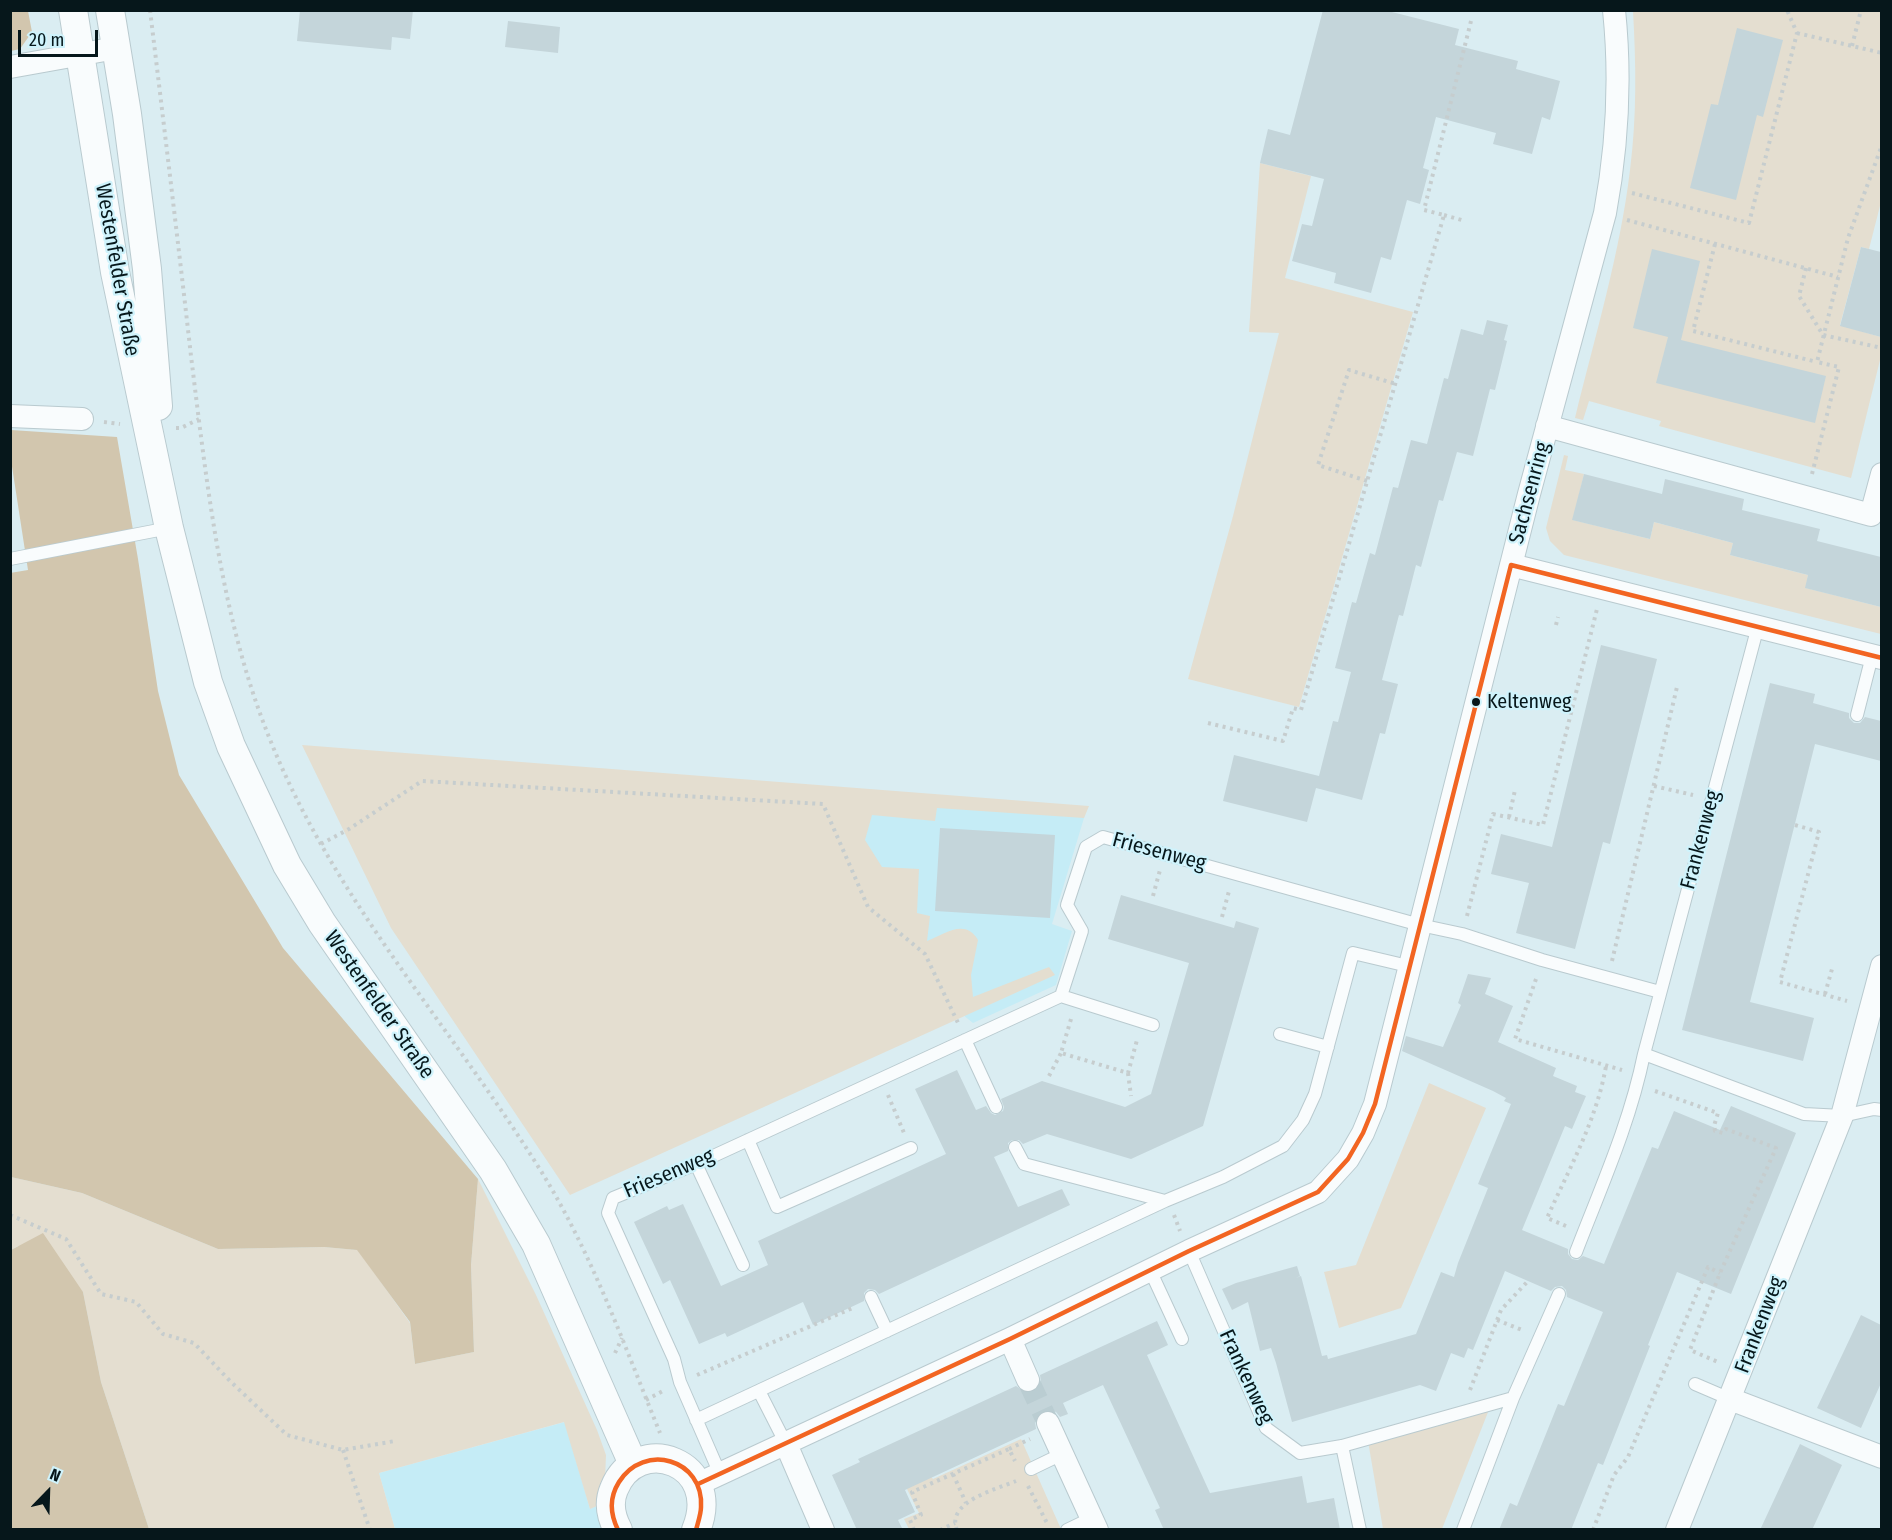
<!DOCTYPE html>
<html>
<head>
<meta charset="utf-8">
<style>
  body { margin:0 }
  #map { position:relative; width:1892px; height:1540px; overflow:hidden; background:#daedf2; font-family:"Fira Sans Condensed",sans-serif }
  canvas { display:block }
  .frame { position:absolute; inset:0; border:12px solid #06171b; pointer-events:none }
  .north { position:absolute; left:18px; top:1462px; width:60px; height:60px; -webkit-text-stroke:4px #cff3fc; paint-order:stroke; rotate:23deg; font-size:16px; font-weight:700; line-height:24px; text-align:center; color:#06171b }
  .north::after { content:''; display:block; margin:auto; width:21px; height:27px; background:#06171b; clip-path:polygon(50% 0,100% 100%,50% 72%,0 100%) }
  .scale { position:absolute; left:18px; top:30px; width:80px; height:27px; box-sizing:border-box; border:3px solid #06171b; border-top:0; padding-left:8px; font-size:18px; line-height:21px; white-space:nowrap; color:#06171b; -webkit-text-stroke:4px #cff3fc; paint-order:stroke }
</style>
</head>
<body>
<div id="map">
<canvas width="1892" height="1540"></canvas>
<div class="frame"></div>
<div class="north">N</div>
<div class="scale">20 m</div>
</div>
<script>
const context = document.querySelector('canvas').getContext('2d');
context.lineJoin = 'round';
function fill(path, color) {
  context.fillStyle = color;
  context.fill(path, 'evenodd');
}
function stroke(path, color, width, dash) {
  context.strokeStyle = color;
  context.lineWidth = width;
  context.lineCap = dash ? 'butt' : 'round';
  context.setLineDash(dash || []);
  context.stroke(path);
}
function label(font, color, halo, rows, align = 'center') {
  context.font = font + ' "Fira Sans Condensed",sans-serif';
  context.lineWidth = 4.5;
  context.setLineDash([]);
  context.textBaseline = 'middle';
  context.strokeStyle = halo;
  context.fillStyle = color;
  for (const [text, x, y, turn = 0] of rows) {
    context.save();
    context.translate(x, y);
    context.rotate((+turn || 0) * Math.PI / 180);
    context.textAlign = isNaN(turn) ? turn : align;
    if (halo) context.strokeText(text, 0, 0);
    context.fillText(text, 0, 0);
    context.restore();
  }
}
const built = new Path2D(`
  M830,791L1087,808L1052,924L1072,931L1056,985L973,1023L958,1011Z
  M565,1422L590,1509L597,1506L607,1529H395L379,1473Z`);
const green = new Path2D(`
  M1633,11H1881V202L1869,249L1861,247L1840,325L1881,337V356L1851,478L1659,426L1661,421L1589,401L1583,420L1575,418C1595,336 1620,254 1630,170C1637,116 1636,64 1633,11Z
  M1260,163L1311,176L1285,278L1413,312L1299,707L1188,679L1233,516L1279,333L1249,332Z
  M1564,455L1568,456L1565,470L1584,474L1573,520L1650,539L1654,522L1733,543L1730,555L1808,575L1806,588L1881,607V634L1564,555L1550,541L1546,528Z
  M302,745L1089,806L1084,818L937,808L935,821L872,815L865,840L882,867L919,869L917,913L930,916L927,941C945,934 965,918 978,940L971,975L973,997L1049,967L1055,975L570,1195L391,928Z
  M1429,1083L1486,1108L1401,1308L1339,1328L1324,1272L1356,1265Z
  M11,1177L82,1193L218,1249L324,1247L358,1250L410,1323L415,1364L474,1352L471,1265L478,1179L536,1295L597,1430L606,1455L605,1480L597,1506L590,1509L564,1422L379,1473L395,1529H149L101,1382L83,1292L18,1246L11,1250Z
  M1492,1402L1442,1529H1383L1368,1441Z
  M1021,1439L1061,1529H909L904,1519L919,1513L905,1485L929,1474L933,1479Z`);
const forest = new Path2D(`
  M11,10L28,11L32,32L20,49L11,51Z
  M11,430L117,437L138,559L158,691L179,775L283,948L478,1179L471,1265L474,1352L415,1364L410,1322L357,1250L324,1247L218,1249L82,1193L11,1177L10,573L28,570L11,460Z
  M43,1233L83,1292L101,1382L149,1529H11V1250Z`);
const building = new Path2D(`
  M300,10H413L410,39L392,37L391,50L297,41Z
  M1323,10H1384L1459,29L1455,45L1518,61L1516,69L1560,81L1550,120L1542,117L1532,154L1493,144L1496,133L1436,117L1423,168L1429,170L1420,204L1407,200L1391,260L1381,257L1371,293L1334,283L1336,273L1292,261L1302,224L1312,226L1324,179L1260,163L1268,129L1290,135Z
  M508,21L560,27L558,53L505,47Z
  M1737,28L1783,40L1763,117L1757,115L1736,200L1690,188L1711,104L1718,105Z
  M1861,247L1881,252V337L1840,326Z
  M1652,249L1700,261L1681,340L1826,376L1815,423L1656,383L1668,337L1633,328Z
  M1487,320L1508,325L1504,340L1507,341L1495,390L1490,389L1473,456L1457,452L1443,501L1439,500L1421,567L1416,565L1403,616L1399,615L1382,680L1398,684L1385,734L1380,733L1362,800L1316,788L1307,822L1223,801L1234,755L1319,776L1333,721L1338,722L1351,672L1335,668L1352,602L1356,603L1370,553L1375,555L1393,487L1398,488L1411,440L1427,444L1444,378L1448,379L1461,329L1483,335Z
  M1584,474L1662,494L1665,479L1744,499L1742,510L1820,529L1817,541L1881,557V607L1805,588L1808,575L1730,555L1733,543L1654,522L1650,539L1572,520Z
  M1601,645L1657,659L1610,844L1603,842L1575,949L1516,933L1529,883L1491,874L1501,834L1552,847Z
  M1770,683L1815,694L1813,703L1849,713V718L1854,723H1860L1865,717L1881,721V761L1815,744L1750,1002L1814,1018L1803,1061L1682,1030Z
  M940,828L1055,835L1050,918L935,911Z
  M1121,895L1234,928L1236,921L1259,928L1203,1126L1131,1159L1047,1134L1023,1144L1019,1140H1012L1008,1143V1151L994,1157L1018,1207L1062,1189L1070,1205L879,1294L875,1290L868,1289L864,1293V1301L813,1325L803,1302L727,1337L725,1333L699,1344L670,1280L663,1284L634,1222L667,1206L669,1210L683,1204L721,1286L768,1265L758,1241L946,1154L915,1089L957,1070L976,1110L986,1106L991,1113L995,1115L1003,1111L1004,1107L1001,1099L1042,1081L1125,1107L1151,1094L1189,963L1108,939Z
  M1468,974L1491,978L1485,994L1513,1006L1498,1042L1556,1068L1553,1076L1577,1086L1575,1092L1586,1096L1572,1129L1565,1126L1522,1230L1568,1249V1254L1572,1259L1578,1260L1583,1256L1604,1264L1652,1147L1658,1149L1674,1111L1720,1130L1731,1106L1796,1133L1731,1294L1677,1272L1648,1345L1650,1346L1603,1465L1598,1463L1571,1530H1499L1510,1503L1517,1506L1558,1404L1564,1406L1603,1312L1567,1297L1566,1290L1562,1286L1555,1287L1551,1291L1505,1271L1473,1350L1468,1348L1464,1358L1451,1353L1436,1391L1420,1385L1292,1422L1276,1363L1271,1348L1260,1351L1248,1302L1232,1310L1222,1289L1236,1283L1297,1266L1300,1276L1296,1278L1301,1276L1322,1356L1327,1355L1328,1359L1416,1334L1441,1272L1454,1277L1458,1263L1488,1188L1478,1184L1511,1104L1504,1101L1506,1098L1493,1091L1402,1051L1406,1036L1443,1047L1461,1005L1458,1003Z
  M1861,1315L1881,1325V1383L1861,1428L1817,1408Z
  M1157,1321L1168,1345L1147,1355L1210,1493L1302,1476L1307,1503L1334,1498L1340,1530H1164L1155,1510L1160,1508L1103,1385L1063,1403L1068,1414L1060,1417L1056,1412L1050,1410L1042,1411L1037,1416L1035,1421L1036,1429L905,1490L915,1512L898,1520L903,1530H857L832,1475L860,1462L858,1459L1016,1386L1026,1393L1034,1392L1038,1388L1041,1382L1040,1375Z
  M1800,1444L1842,1465L1812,1530H1760Z`);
const minorTunnel = new Path2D(`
  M1028,1380L1048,1423`);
const path = new Path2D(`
  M150,10C164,126 178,241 191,356C207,485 221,620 271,742C333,896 446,1021 534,1160C589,1245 622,1340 660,1433
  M1797,33L1882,53
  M1852,46L1861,10
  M1632,193L1749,223L1797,33L1787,10
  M1444,215L1465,221
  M1627,220L1838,277
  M1715,244L1693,331L1817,362
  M1806,268L1799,296L1823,335L1882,348
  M104,422L120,424
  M176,428H181L199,419
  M1812,474L1839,367L1817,362L1848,238L1882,145
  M1367,481L1318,465L1349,370L1396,384
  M1556,625L1558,617
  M1208,723L1283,741L1293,708L1301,710L1444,215L1424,210L1471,21
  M1654,786L1693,795
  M1509,817L1515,790
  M1795,825L1819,832L1780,982L1847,1001
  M321,844L349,829L422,781L823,804L868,907L925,954L959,1025
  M1153,896L1160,870
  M1467,916L1493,814L1543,825L1597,609
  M1222,917L1229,891
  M1612,961L1677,687
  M1536,979L1515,1039L1622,1070
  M1825,994L1832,969L1830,968
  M1071,1019L1061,1053L1128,1073L1137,1040
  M1128,1073L1131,1096
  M1049,1076L1061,1053
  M1655,1091L1718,1113L1714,1126L1715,1131L1723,1133L1726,1129L1776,1148L1720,1273L1690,1350L1718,1362
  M888,1095L904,1133
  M10,1215L66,1239L101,1294L136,1302L163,1334L194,1343L230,1381L287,1435L343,1450L395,1441
  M1174,1215L1180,1231
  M1566,1226L1547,1218C1569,1169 1597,1119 1606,1066
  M1497,1320L1522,1330
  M615,1353L622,1338
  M697,1375L855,1307
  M1470,1390L1501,1310L1528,1281
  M646,1400L663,1391
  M1009,1449L1030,1439
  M343,1450L370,1530
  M953,1474L966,1503
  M1028,1486L1048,1525
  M914,1530L910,1520L921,1515L912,1492L1009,1449L1015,1461
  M940,1530L955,1523
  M957,1530C945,1502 997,1489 1016,1481
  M1593,1530L1614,1475L1628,1457L1708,1267L1720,1273`);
const service = new Path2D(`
  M10,559L169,528
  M1857,715L1872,656
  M1061,996L1153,1025
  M1280,1034L1328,1047
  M965,1040L996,1107
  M1644,1054L1758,626
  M748,1140L777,1207L911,1148
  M1015,1147L1024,1164L1165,1201
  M696,1164L743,1265
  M1189,1251L1266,1428L1300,1453L1342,1446L1513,1398
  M1576,1252C1601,1187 1630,1123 1644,1054L1804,1114L1842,1116L1874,1109L1882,1110
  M1150,1270L1182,1339
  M871,1297L887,1331
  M1695,1384L1730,1399
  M759,1391L786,1444
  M696,1420L1165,1201L1223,1177L1283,1146L1303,1120L1315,1094L1353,953L1408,966
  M1342,1446L1360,1530
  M1031,1469L1062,1454
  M720,1474L680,1382L674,1359L608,1213L613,1198L696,1164L1061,996L1082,931L1067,905L1086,847L1103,837L1420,925L1462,934L1542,960L1660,992
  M1067,1530L1092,1518
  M1463,1530L1513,1398L1559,1294`);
const minor = new Path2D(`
  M10,67L116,48
  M10,416L82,419
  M1547,426L1871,515L1882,474
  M1511,565L1882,658
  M1010,1339L1028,1380
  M1730,1399L1882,1457
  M1048,1423L1097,1530
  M786,1444L823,1530
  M698,1484L1010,1339L1189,1251L1318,1192L1348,1159L1363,1133L1375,1104L1529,494L1605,213C1617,148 1621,77 1614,10
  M1677,1530L1842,1116L1882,966`);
const tertiary = new Path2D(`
  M73,10L115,272L169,528L208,682L231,746L287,865L322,923L493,1170L536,1244L633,1464
  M110,10L127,114L147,269L158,406
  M618,1530C611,1517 608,1503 614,1489C637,1431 724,1462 696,1530`);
const bus1 = new Path2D(`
  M1511,565L1882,658
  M698,1484L1010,1339L1189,1251L1318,1192L1348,1159L1363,1133L1375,1104L1511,565
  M618,1530C610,1513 609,1498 619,1482C644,1442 704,1459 701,1507C701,1514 698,1522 696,1530`);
const markers = [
  [1476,702,5,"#06171b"]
];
const busNames = [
  ["Keltenweg",1487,702]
];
const streetNames = [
  ["Westenfelder Straße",117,270,80],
  ["Sachsenring",1530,493,-75],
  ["Frankenweg",1701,840,-75],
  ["Friesenweg",1159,852,15],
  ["Westenfelder Straße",379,1005,55],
  ["Friesenweg",669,1174,-23],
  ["Frankenweg",1760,1325,-69],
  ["Frankenweg",1246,1377,65]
];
fill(built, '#c5ecf6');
fill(green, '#e4ded0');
fill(forest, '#d2c6ae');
fill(building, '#c4d5da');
stroke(minorTunnel, '#bacdd2', 22, [22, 11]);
stroke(service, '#b9cacf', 14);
stroke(minor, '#b9cacf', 24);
stroke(tertiary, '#b9cacf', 30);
stroke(path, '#c6cdce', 4, [3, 4.5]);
stroke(service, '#f9fcfd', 12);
stroke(minor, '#f9fcfd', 22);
stroke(tertiary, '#f9fcfd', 28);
stroke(bus1, '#f26522', 4.5);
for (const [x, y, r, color] of markers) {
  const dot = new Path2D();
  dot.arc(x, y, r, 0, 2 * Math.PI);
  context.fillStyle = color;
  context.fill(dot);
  stroke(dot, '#cff3fc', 2);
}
label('20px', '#06171b', '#cff3fc', busNames, 'left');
label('21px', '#06171b', '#cff3fc', streetNames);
</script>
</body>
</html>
